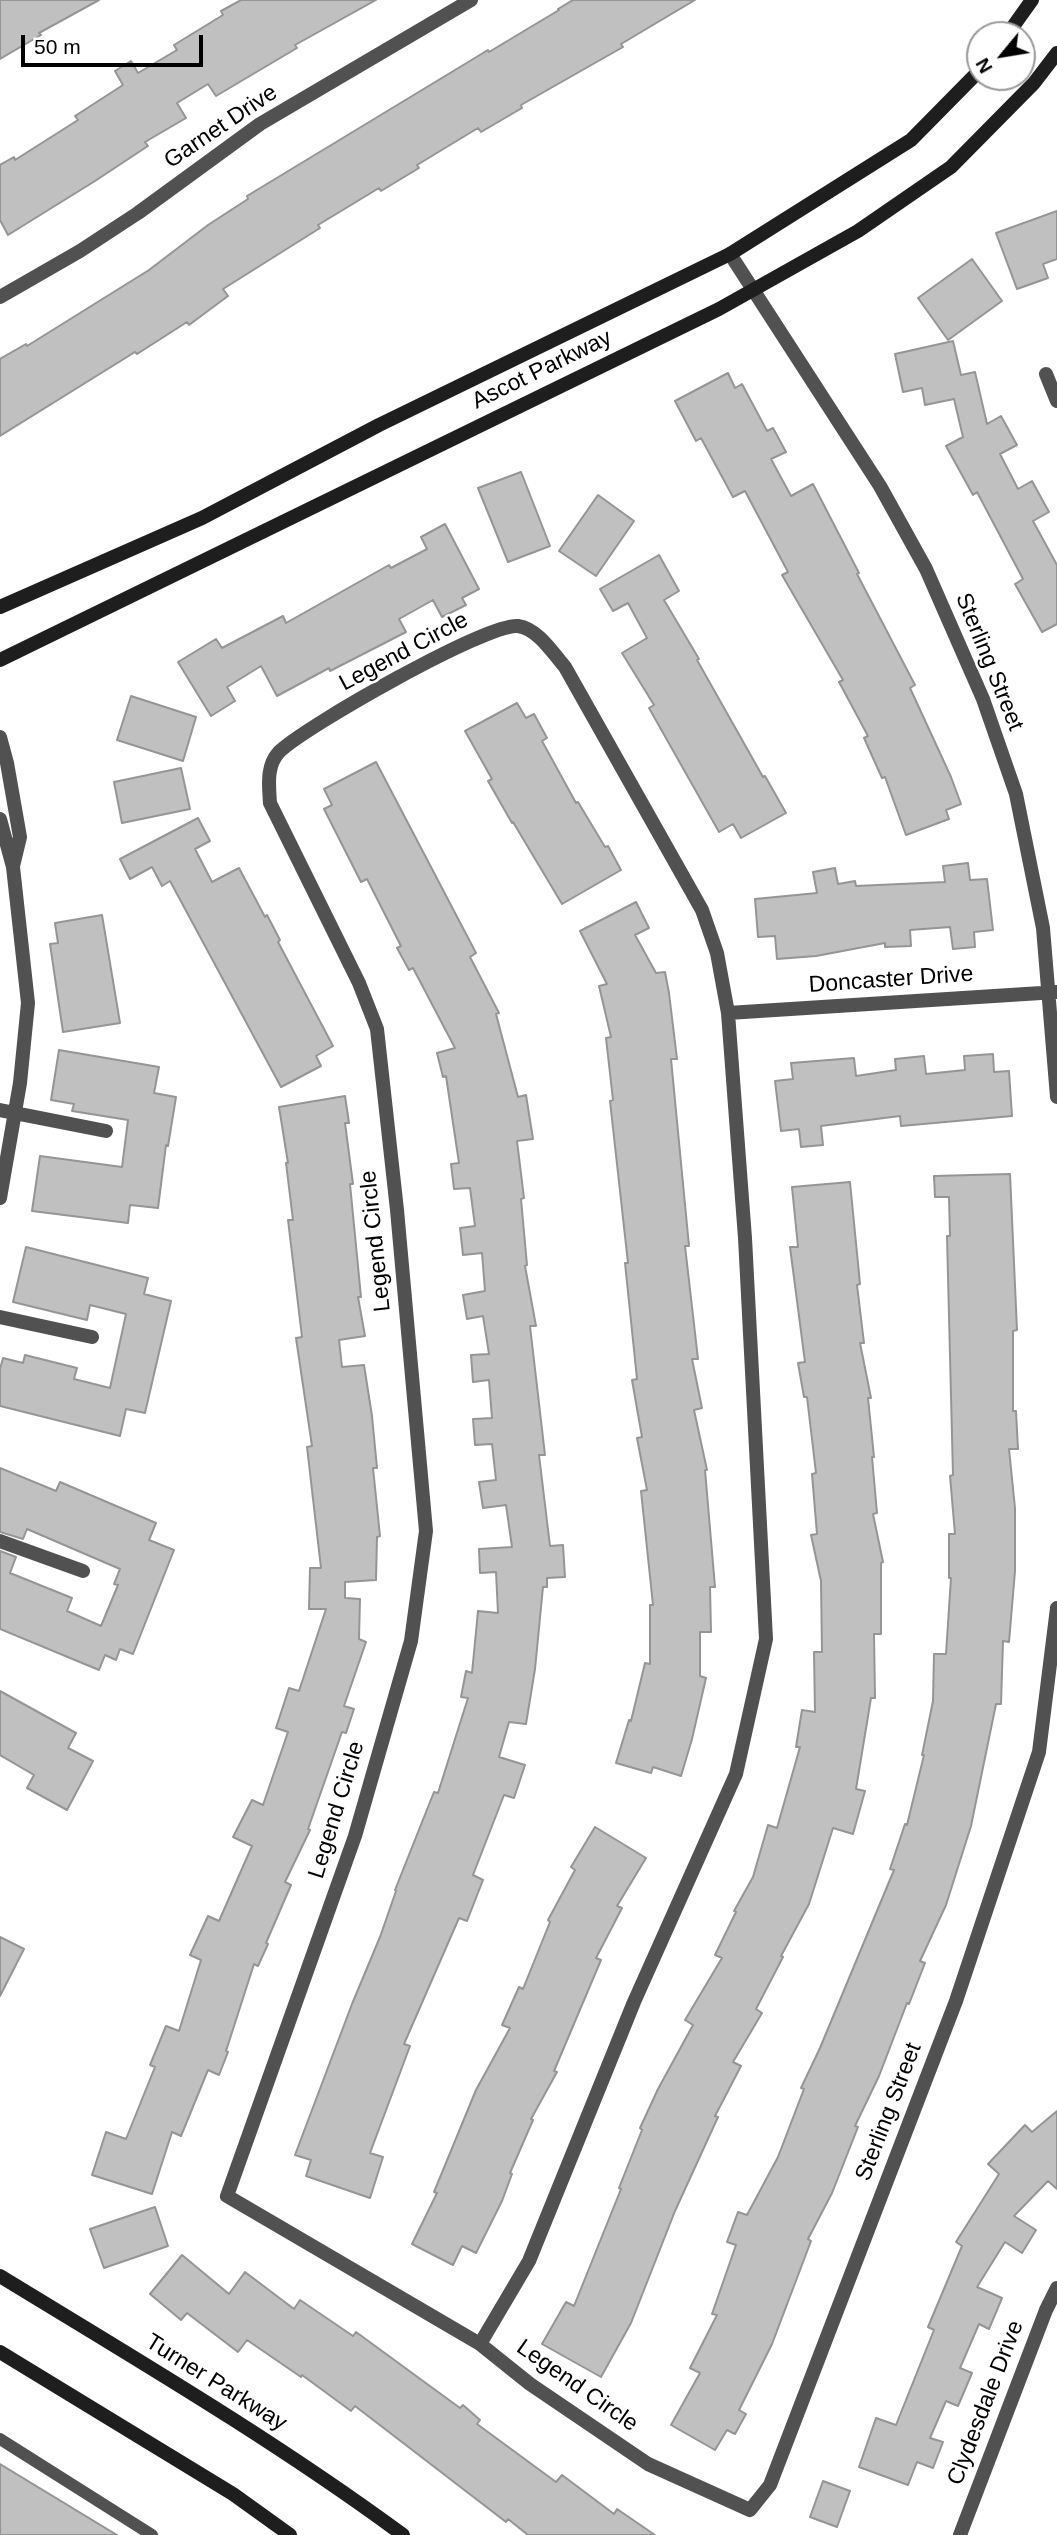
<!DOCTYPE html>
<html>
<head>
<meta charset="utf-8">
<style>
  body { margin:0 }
  #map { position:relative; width:1057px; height:2535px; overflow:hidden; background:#fff; font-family:Arial,sans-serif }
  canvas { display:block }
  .north { position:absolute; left:966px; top:21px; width:70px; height:70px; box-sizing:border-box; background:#fff; border:2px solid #999; border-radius:50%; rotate:240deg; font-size:19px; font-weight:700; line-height:28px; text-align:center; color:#000 }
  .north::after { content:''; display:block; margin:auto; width:24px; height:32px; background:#000; clip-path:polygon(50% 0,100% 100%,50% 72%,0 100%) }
  .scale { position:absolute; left:21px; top:35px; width:182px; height:32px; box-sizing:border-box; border:4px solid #000; border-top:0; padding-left:9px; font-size:21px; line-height:24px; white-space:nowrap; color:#000; -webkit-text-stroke:5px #fff; paint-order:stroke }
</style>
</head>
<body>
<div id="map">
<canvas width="1057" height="2535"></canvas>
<div class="north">N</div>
<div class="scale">50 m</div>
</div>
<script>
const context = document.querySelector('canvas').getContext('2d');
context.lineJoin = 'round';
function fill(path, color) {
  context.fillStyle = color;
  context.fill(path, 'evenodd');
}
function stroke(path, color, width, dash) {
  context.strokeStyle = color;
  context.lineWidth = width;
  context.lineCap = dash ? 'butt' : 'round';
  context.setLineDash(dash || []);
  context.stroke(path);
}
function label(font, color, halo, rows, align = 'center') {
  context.font = font + ' Arial,sans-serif';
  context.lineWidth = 5;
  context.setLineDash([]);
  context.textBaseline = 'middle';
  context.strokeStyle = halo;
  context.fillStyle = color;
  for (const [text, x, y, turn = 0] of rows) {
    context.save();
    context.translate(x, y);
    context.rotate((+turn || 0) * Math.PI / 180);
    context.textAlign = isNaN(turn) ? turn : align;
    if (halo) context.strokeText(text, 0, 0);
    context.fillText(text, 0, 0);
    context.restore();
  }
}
const building = new Path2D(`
  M0,0H99L39,33L41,35L0,59Z
  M241,0H376L295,45L297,48L216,96L208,84L177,103L186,118L145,142L148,146L95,181L8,235L0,220V165L14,157L15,160L78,120L75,116L123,85L115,71L131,61L138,73L177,50L174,45L223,15L221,11Z
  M573,0H695L621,44L623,47L521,105L522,108L481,132L478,128L417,165L419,168L381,191L379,188L318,225L320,228L223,289L228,296L189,325L187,322L137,354L135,352L0,436V359L26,344L27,346L149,270L208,225L248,199L247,196L488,50L489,52L559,10L558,9Z
  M1057,211V259L1043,264L1048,278L1017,289L996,233Z
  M972,259L1002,301L948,340L918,298Z
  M953,341L961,375L975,372L987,424L1001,416L1017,445L1000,454L1018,489L1032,481L1049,512L1033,521L1057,565V624L1042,632L1015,584L1023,579L977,492L973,495L946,446L963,437L954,399L925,405L922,388L903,392L895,354Z
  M728,373L735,388L742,384L767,431L773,428L786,452L771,459L791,496L813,484L859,573L857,574L915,685L910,688L951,777L961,804L946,810L949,819L906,835L885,777L882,778L864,738L868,736L839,682L843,680L782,575L788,572L745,491L733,497L701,438L696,441L675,401Z
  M521,472L550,546L508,562L478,488Z
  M598,495L634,521L596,576L559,551Z
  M445,524L479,589L462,598L466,605L442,617L433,600L399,619L406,632L330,671L329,668L277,696L261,666L227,687L235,701L211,716L178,662L216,639L222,648L283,616L286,623L389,565L391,568L427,549L421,537Z
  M659,555L679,591L664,600L699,659L697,660L763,777L765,776L786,813L741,838L733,824L719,832L649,708L654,705L622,653L647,638L628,603L613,611L600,589Z
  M131,696L196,717L183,761L117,740Z
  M517,703L526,718L534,714L547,738L542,741L576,803L578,802L605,847L608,846L621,870L562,904L513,822L512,823L488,781L492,779L465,731Z
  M376,762L476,953L470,957L499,1013L496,1014L518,1097L526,1095L533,1139L517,1141L524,1198L521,1199L527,1265L525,1266L536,1326H530L545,1455H539L550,1546L563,1545L565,1577L547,1578V1587H543L535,1669L526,1724L509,1722L499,1757L525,1765L514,1798L504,1795L473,1875L483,1880L467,1921L459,1918L404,2044L410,2046L370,2153L383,2157L370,2198L306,2176L311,2160L295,2155L352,2004L380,1937L396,1891L395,1890L434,1792L438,1793L468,1698L461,1697L466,1671L472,1673L478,1611L498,1613L496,1572L480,1573L479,1549L512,1547L506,1505L483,1508L479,1482L496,1480L492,1444L475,1445L473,1419L492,1418L489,1380L473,1382L471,1355L489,1354L483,1316L467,1319L463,1295L485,1291L482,1253L463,1255L460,1228L475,1226L470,1188L454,1189L451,1164L459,1163L446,1076L443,1077L437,1053L455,1048L413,968L409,970L397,948L401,946L367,879L361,882L324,809L332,805L324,789Z
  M181,768L190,809L122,823L114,782Z
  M198,818L210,841L195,849L212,882L239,868L265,917L267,915L280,940L278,942L333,1046L316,1056L321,1066L281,1087L170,881L162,886L152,867L130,879L120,859Z
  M968,863L970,880L987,879L993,930L974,932L975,947L953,949L950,927L910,930L911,946L885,947V943L816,956L777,959L775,936L758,937L755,899L817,893L813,872L835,868L838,884L855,881L856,886L945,882L943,866Z
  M636,902L649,928L635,935L656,973L665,972L669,993L677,1059H671L689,1246H685L698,1359H692L702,1408L694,1410L707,1470H705L715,1587H710L711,1632H700V1676L706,1678L692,1739L681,1776L653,1767L651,1773L616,1763L629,1720L631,1721L645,1663L650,1664V1605H653L641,1491L647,1490L637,1438L642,1437L632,1380L637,1379L625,1263H628L610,1101L613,1100L606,1038L611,1037L599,986L607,984L580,931Z
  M102,915L120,1023L63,1032L50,944L58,943L55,923Z
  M59,1050L159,1067L154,1093L176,1097L168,1146L166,1145L158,1208L130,1205L128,1223L32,1211L40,1156L122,1167L128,1120L72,1111L74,1104L51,1100Z
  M993,1054L994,1072L1009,1071L1012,1116L901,1126L900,1116L821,1126L823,1145L801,1147L799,1129L781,1131L775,1081L793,1079L791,1063L854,1058L856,1076L896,1070L895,1059L924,1056L926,1074L965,1070L964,1056Z
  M345,1096L349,1123H345L353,1184H350L361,1297H358L365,1336L339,1340L342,1367L364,1365L372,1416L377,1468H373L380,1536L377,1537L376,1580L345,1582V1598L360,1599L359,1639L366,1642L344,1706L354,1709L346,1733L342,1732L308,1829L310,1830L285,1882L291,1885L266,1943L268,1944L258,1966L254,1964L226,2051L228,2052L219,2075L208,2070L181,2136L172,2132L152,2194L92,2175L106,2132L126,2139L155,2067L150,2065L166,2026L179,2031L201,1960L190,1955L208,1916L219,1921L252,1846L233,1837L252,1800L263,1805L288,1732L276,1728L289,1688L299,1691L326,1609H309L310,1568H321L307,1447L312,1446L296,1338L302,1337L288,1220H293L286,1163H288L279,1107Z
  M1010,1174L1017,1330L1013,1331V1411H1016L1018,1449H1009L1015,1508V1571L1009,1642L1003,1641L1001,1704H996L971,1826L946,1905L920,1961L925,1963L909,2004L907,2003L879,2076L855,2126L858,2127L832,2193L808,2239L811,2241L772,2344L739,2410L746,2414L735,2434L727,2430L715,2450L671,2425L700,2373L690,2368L717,2315L712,2314L736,2245L727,2242L738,2212L747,2215L778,2157L804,2089L801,2088L820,2048L894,1870L890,1869L905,1824L907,1825L924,1755H922L933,1701L934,1654H946L951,1578H949V1534H955L950,1476L953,1475L947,1236H950L949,1197H935L934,1176Z
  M850,1182L860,1284L857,1285L864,1343H860L871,1398H868L874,1457H872L877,1513L873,1514L883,1562L881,1563V1634H874L875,1698H871L856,1789L865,1791L853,1834L833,1828L809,1904L781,1956L783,1957L756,2009L762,2013L733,2062L741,2066L715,2116L718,2117L675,2211L631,2323L601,2377L542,2344L566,2302L574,2306L621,2189L619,2188L642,2130L640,2128L658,2089L693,2025L685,2020L722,1958L715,1955L736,1912L734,1911L753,1877L768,1825L777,1828L800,1747H796L802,1710L815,1712L814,1652H822L821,1581L811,1535L817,1534L812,1474L816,1473L807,1397H804L798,1363L805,1362L790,1247H798L792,1187Z
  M26,1247L148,1278L144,1294L171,1301L145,1413L126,1409L120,1436L0,1406V1369L3,1358L23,1363L25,1355L77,1368L74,1379L110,1388L126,1314L90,1305L87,1320L13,1302Z
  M0,1468L56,1491L60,1482L156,1523L149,1540L174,1550L133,1654L120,1649L116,1660L105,1655L99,1670L0,1629V1551L16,1557L10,1573L72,1598L67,1611L101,1626L118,1585L114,1584L120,1569L27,1529L23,1539L0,1532Z
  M0,1691L76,1733L68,1748L93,1761L67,1810L27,1788L34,1775L0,1755Z
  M595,1827L646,1858L617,1906L622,1908L596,1958L601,1960L554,2071L557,2072L531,2119L533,2120L510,2173L512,2174L502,2201L476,2253L462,2246L453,2265L412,2244L437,2193L434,2192L476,2090L510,2028L502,2025L519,1987L523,1989L550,1922L548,1920L575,1870L571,1867Z
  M0,1937L24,1949L0,1996Z
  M1057,2111V2189L1048,2181L1014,2216L1036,2230L1022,2253L1005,2242L977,2287L1002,2298L989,2329L979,2324L960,2368L972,2373L958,2406L946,2401L930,2438L943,2442L933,2468L917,2462L908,2485L859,2467L876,2418L896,2425L934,2330L928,2327L962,2246L956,2242L999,2174L988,2164L1025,2125L1032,2132Z
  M155,2207L168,2246L104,2268L90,2229Z
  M182,2255L229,2294L245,2272L294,2309L300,2300L353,2336L356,2332L460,2408L463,2405L480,2420L477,2424L556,2482L562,2475L614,2514L617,2509L655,2535H528L508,2519L506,2522L355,2406L351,2411L302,2375L301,2377L247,2340L238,2352L187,2313L181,2320L150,2294Z
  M0,2464L117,2535H0Z
  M823,2481L850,2491L837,2527L810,2517Z`);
const lane = new Path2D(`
  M0,2439L152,2535`);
const street = new Path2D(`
  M730,254L880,486L926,569L983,699L1016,794L1043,928L1057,1097
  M0,297L80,251L138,213L260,124L471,0
  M1046,374L1057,401
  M0,737L7,763L20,837L13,866
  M0,819L13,867L28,1003L20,1083L0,1198
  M728,1013L1057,992
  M0,1110L106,1131
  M0,1317L92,1337
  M0,1541L83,1571
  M480,2344L529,2261L634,2002L736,1774L766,1639L745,1238L728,1013L717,953L702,910L565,667C552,652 538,629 518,626C487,623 304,727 279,752C266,766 269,786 270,803L359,983L377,1029L397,1210L426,1531L411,1641L355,1836L227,2196L480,2344L530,2384L648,2464L750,2510L770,2485L956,2001L1039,1752L1057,1608
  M960,2535L1046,2310L1057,2288`);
const secondary = new Path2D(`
  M1007,35L1032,0
  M0,607L202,518L379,425L730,254L911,140L980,70
  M0,660L719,309L858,231L951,167L1034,83L1057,53
  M0,2276C136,2359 274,2440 403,2535
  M0,2352L233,2494L290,2535`);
const streetNames = [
  ["Garnet Drive",221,127,-34],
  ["Ascot Parkway",542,370,-26],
  ["Legend Circle",404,652,-28],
  ["Sterling Street",989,662,68],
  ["Doncaster Drive",891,980,-4],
  ["Legend Circle",376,1241,-96],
  ["Legend Circle",337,1810,-73],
  ["Sterling Street",889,2112,-69],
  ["Turner Parkway",216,2383,32],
  ["Legend Circle",577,2386,35],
  ["Clydesdale Drive",986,2403,-69]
];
fill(building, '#c0c0c0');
stroke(building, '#959595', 2);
stroke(lane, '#515151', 12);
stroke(street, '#515151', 14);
stroke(secondary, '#1e1e1e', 14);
label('23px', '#000', '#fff', streetNames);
</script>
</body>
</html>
